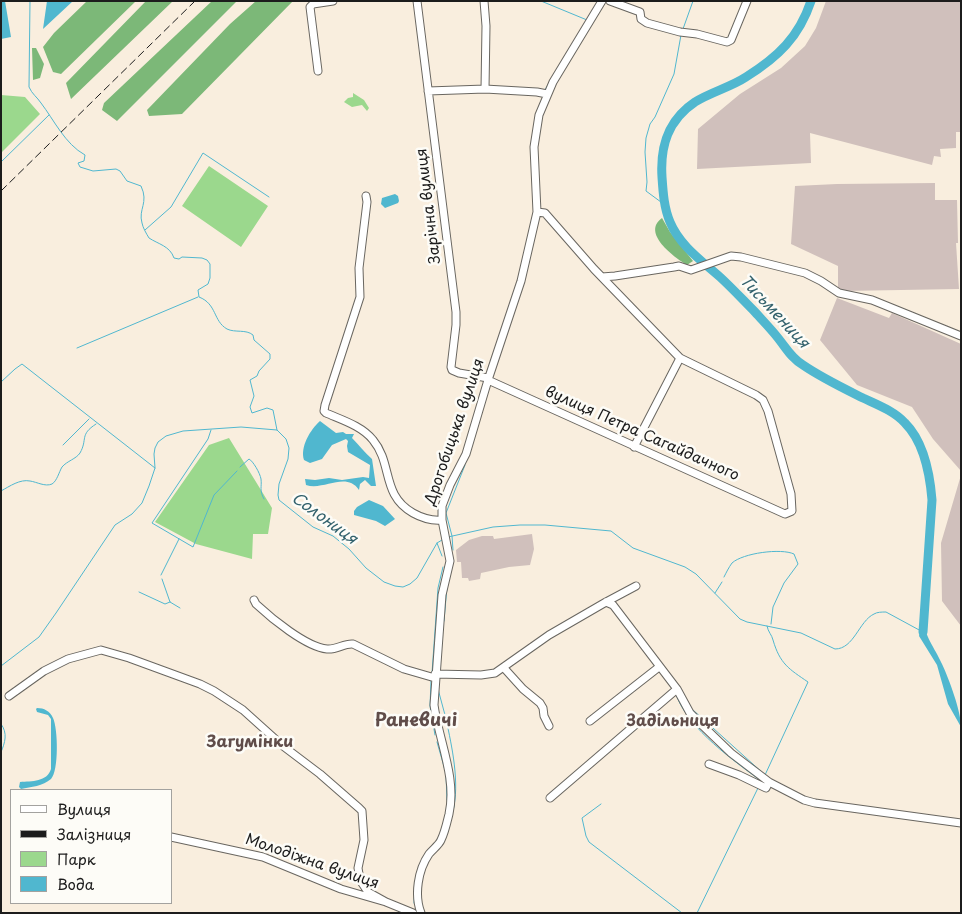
<!DOCTYPE html>
<html>
<head>
<meta charset="utf-8">
<style>
  body { margin:0 }
  #map { position:relative; width:962px; height:914px; overflow:hidden; background:#f9eede; font-family:"Playpen Sans",sans-serif }
  canvas { display:block }
  .frame { position:absolute; inset:0; border:2px solid #1c1c1c; pointer-events:none }
  .legend { position:absolute; left:10px; top:789px; width:162px; height:115px; box-sizing:border-box; background:#fdfcf7; border:1px solid #a3a29f; margin:0; padding:6px 9px; list-style:none; font-size:15px; color:#1c1c1c }
  .legend li { display:flex; align-items:center; gap:10px; height:25px }
  .legend b { width:25px; border:1px solid #a3a29f }
</style>
</head>
<body>
<div id="map">
<canvas width="962" height="914"></canvas>
<div class="frame"></div>
<ul class="legend">
<li><b style="height:6px;background:#fff"></b>Вулиця</li>
<li><b style="height:6px;background:#1c1c1c"></b>Залізниця</li>
<li><b style="height:14px;background:#9bd88d"></b>Парк</li>
<li><b style="height:14px;background:#50b7cf"></b>Вода</li>
</ul>
</div>
<script>
const context = document.querySelector('canvas').getContext('2d');
context.lineJoin = 'round';
function fill(path, color) {
  context.fillStyle = color;
  context.fill(path, 'evenodd');
}
function stroke(path, color, width, dash) {
  context.strokeStyle = color;
  context.lineWidth = width;
  context.lineCap = dash ? 'butt' : 'round';
  context.setLineDash(dash || []);
  context.stroke(path);
}
function label(font, color, halo, rows, align = 'center') {
  context.font = font + ' "Playpen Sans",sans-serif';
  context.lineWidth = 5;
  context.setLineDash([]);
  context.textBaseline = 'middle';
  context.strokeStyle = halo;
  context.fillStyle = color;
  for (const [text, x, y, turn = 0] of rows) {
    context.save();
    context.translate(x, y);
    context.rotate((+turn || 0) * Math.PI / 180);
    context.textAlign = isNaN(turn) ? turn : align;
    if (halo) context.strokeText(text, 0, 0);
    context.fillText(text, 0, 0);
    context.restore();
  }
}
const industrial = new Path2D(`
  M826,1H961V132H956V148L940,149L941,157L934,156L932,165L810,133L811,163L697,169L698,129L740,94L781,68L805,46L816,28Z
  M935,183V200H957L958,243H956L959,289L843,291L838,289V266L791,244L795,186L837,184Z
  M837,298L889,318L892,313L961,344V471L933,439L912,407L857,385L820,340Z
  M961,475V626L942,601L941,543Z
  M532,534L534,549L530,565L509,567L481,573L480,579L469,581L468,578H462L461,562H457L456,550L469,540L482,536H493L494,539Z`);
const green = new Path2D(`
  M353,93L364,100L369,108L367,111L362,105L352,107L344,102L348,98L353,97Z
  M1,95L25,97L40,114L1,153Z
  M209,166L268,206L241,247L182,206Z
  M229,438L272,508L268,534H253L252,559L196,544L155,522L209,445Z`);
const forest = new Path2D(`
  M87,1H136L61,74L53,72L43,47L54,33Z
  M146,1H173L71,99L66,83Z
  M212,1H237L117,121L102,110L104,103Z
  M256,1H293L182,114L149,116L147,110L230,24Z
  M32,48H36L44,64L40,78L33,80Z
  M662,218L670,232L693,261L687,265C674,257 641,233 662,218Z`);
const water = new Path2D(`
  M1,1H5L11,37L1,39Z
  M47,1H73L43,29Z
  M395,194L398,196L399,201L398,203L385,208L381,204L382,198Z
  M320,421L336,433L343,432L346,434H354L355,432L352,438C359,445 364,452 372,459L376,486H371L365,480L360,484L359,490C346,471 324,491 306,485L305,479L315,480L329,478L342,480L363,477L369,478L370,465L348,452L347,446L348,441L346,439L332,445L322,459L310,463L304,460C300,447 310,430 320,421Z
  M369,500L383,506L395,519L385,526L376,521L354,515V511L357,507Z
  M923,618C925,638 934,646 942,664C949,679 961,711 961,727L948,704L937,665L919,636Z
  M37,708C44,708 50,711 53,718C58,728 59,771 51,779C43,786 31,787 21,789L19,787L20,782C32,781 47,782 51,769V719L48,715L37,712L36,709Z`);
const stream = new Path2D(`
  M30,1L29,87C32,94 37,97 41,103C54,120 65,144 85,155L84,161L78,163L80,167L93,171L116,169L120,171L127,181L141,186C149,203 138,209 142,223C143,228 146,233 149,238C158,244 170,246 174,258L179,259L182,257L202,258L207,260L210,264V278L208,284L198,290L199,297C217,304 213,321 227,329C235,333 246,329 253,335L254,340L270,354V359L259,371L257,376L250,380L254,396L250,407L252,413L267,408L273,410L277,430
  M541,1L587,20
  M683,29L693,1
  M545,90L550,81
  M1,162L49,115
  M665,205L646,191L647,182L645,152L646,138L650,124L655,117L674,74L681,35
  M145,230L171,207L203,153L269,197
  M77,348L198,297
  M1,382L15,369L22,364L155,468
  M211,430L208,439L152,523L193,547L214,495L237,471
  M63,445L89,419
  M240,467L249,459C253,461 260,473 261,479C262,487 259,490 264,499
  M1,491C10,486 20,479 30,481C37,482 45,487 52,484C57,481 59,472 62,467C67,461 76,459 80,453C88,439 79,435 96,424
  M448,537L493,527L520,525H545L611,531L633,548L685,567L696,574L740,619L747,622L801,633L835,649C854,649 859,621 874,614C877,612 882,612 886,612L921,631
  M437,543L442,556
  M453,550L452,536L446,513L465,465
  M161,575L179,539
  M724,577C726,573 729,567 732,563C743,553 781,548 794,554L798,564L784,583L773,607L771,624
  M162,579L170,602L180,608
  M139,592L165,604L170,602
  M715,593L722,582
  M444,621L447,587
  M443,630V625
  M1,666L39,637L56,613L115,525L132,514L142,503L149,486L155,468L154,454L155,448L158,442L166,436L183,431L241,427L277,430L286,439L289,448L288,459L279,484L278,495L279,500L313,527L333,536L349,549L366,568L384,582L395,586L403,587L410,584L417,578L437,543L442,540
  M432,673L438,588L443,567
  M431,681L430,706L435,735
  M438,689L445,715
  M677,697C690,730 733,760 761,781
  M693,710L765,775L808,682C789,669 780,664 773,640C772,635 768,632 767,626
  M446,719C452,747 460,783 453,811
  M1,724C8,733 5,743 1,752
  M437,742L445,770
  M446,774L447,800
  M601,804L582,818L586,836L589,842L682,913
  M414,903L415,886
  M697,913L758,788`);
const river = new Path2D(`
  M811,1C799,37 778,57 746,77C731,87 711,92 695,102C668,120 660,146 662,177C663,192 664,208 670,222C680,246 702,261 720,277C732,288 744,301 755,312C763,321 771,329 778,338C786,348 792,359 803,365C822,378 843,388 863,398C878,405 894,411 905,423C924,442 930,475 932,500L923,632`);
const minor = new Path2D(`
  M417,1L456,312V325L451,367L452,370L459,373L488,378
  M484,1L486,26L485,89
  M610,1L640,12L641,19L647,23L680,32L697,34L727,42L731,40L747,1
  M318,71L310,7L313,4L333,1
  M428,91L485,89L537,92L547,94
  M366,196L367,202L359,268L360,297L325,405L324,411L326,413C342,420 362,426 373,440C393,464 381,495 413,513C422,518 431,521 442,520
  M602,277L615,276L674,267L679,266L691,270L731,256L741,257L805,273L821,281L839,293L872,300L961,336
  M488,380L785,514L792,511L791,494L768,411L763,400L756,395L680,358L594,269L545,213L537,212
  M634,447L680,358
  M254,600L256,604C271,618 306,647 327,649C337,650 344,643 353,644L404,669L435,678
  M606,602L613,605L677,689L690,713L703,726L731,753L769,782L804,800L815,803L961,823
  M504,668L523,689L540,703L543,708L544,716L549,726
  M435,674L481,675L495,673L549,635L606,602L636,586
  M9,696L44,671L68,659L101,650L129,658L200,684L214,691L243,710L283,746L320,774L359,808L362,811L364,840L358,868L360,880L368,892L386,902
  M590,721L659,667
  M709,764L739,775L766,788L769,782
  M550,798L677,689
  M171,837L263,857L341,889L386,902L413,913
  M421,913C414,895 418,870 429,854C433,849 439,845 441,840C445,832 447,822 449,814C457,778 439,741 434,705L442,595L450,561L442,520V506L450,485L466,454L488,380L521,281L537,212L534,147L539,115L553,82L602,1`);
const rail = new Path2D(`
  M1,191L195,1`);
const streetNames = [
  ["Зарічна вулиця",429,206,-97],
  ["Дрогобицька вулиця",455,432,-71],
  ["вулиця Петра Сагайдачного",642,434,24],
  ["Молодіжна вулиця",312,862,19]
];
const waterNames = [
  ["Тисьмениця",774,312,47],
  ["Солониця",324,519,36]
];
const neighbourhoodNames = [
  ["Задільниця",673,722],
  ["Загумінки",250,743]
];
const quarterNames = [
  ["Раневичі",416,721]
];
fill(industrial, '#d0c0bc');
fill(green, '#9bd88d');
fill(forest, '#7cb878');
fill(water, '#50b7cf');
stroke(stream, '#50b7cf', 1);
stroke(river, '#50b7cf', 9);
stroke(minor, '#696660', 9);
stroke(minor, '#fff', 7);
stroke(rail, '#1c1c1c', 1, [8, 4]);
label('15px', '#1c1c1c', '#fdfcf7', streetNames);
label('italic 16px', '#33626d', '#fdfcf7', waterNames);
label('bold 16px', '#604d4a', '#fdfcf7', neighbourhoodNames);
label('bold 18px', '#604d4a', '#fdfcf7', quarterNames);
</script>
</body>
</html>
